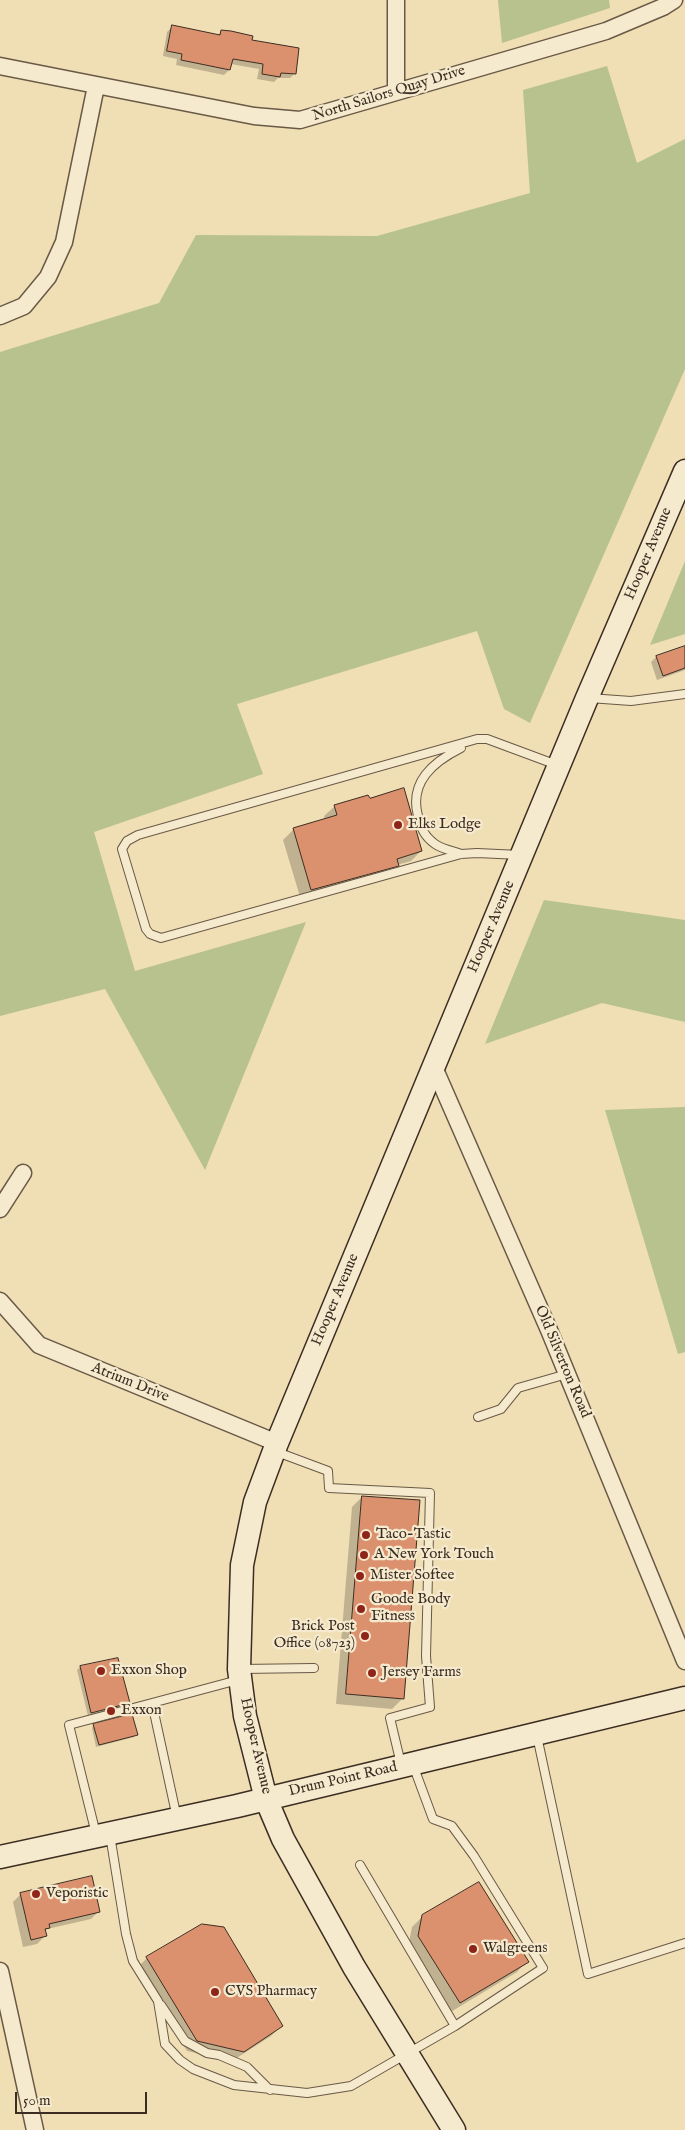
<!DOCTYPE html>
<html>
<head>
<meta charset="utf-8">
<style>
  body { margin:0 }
  #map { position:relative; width:685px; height:2130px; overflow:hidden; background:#f0deb4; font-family:"IM FELL English",serif }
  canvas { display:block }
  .scale { position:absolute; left:15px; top:2092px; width:132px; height:22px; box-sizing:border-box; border:2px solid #3c2d22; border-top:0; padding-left:6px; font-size:15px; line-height:18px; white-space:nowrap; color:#3c2d22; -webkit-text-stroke:4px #f5eace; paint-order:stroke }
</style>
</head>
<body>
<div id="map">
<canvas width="685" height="2130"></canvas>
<div class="scale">50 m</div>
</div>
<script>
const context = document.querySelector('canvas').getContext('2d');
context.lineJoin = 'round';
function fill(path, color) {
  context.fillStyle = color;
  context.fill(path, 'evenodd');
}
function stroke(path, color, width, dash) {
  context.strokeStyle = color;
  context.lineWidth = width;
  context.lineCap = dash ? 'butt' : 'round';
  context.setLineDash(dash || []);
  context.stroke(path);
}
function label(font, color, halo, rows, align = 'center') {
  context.font = font + ' "IM FELL English",serif';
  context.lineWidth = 4.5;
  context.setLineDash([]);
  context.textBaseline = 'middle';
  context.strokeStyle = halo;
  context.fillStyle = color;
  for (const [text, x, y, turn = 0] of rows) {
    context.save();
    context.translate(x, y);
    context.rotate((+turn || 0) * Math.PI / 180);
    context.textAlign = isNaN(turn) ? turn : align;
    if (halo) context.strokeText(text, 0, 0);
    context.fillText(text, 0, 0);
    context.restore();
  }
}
const green = new Path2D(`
  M498,0H609L610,8L502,43Z
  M607,66L637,163L685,139V369L530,723L504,709L477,631L237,704L263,774L94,832L135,971L306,922L205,1170L105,989L0,1016V352L159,303L196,235L377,236L530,193L523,90Z
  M685,561V634L650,645Z
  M544,900L685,920V1022L602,1003L485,1044Z
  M685,1107V1352L678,1354L605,1110Z`);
const shadow = new Path2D(`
  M172,27L217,36L221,32L251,41L295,73L290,78H278L274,82L257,79L259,69L231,64L229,70L224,75L176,65L177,59L163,56L167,32Z
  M685,647V670L657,680L651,662L656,657Z
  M335,806L421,851L411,861L397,865L387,876L301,900L283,840L294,829L325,820L324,816Z
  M362,1497L403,1698L392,1709L336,1704L352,1507Z
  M117,1659L128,1703L125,1706L88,1716L77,1670L80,1667Z
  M94,1725L136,1735L134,1737L96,1747L92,1728Z
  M21,1894L99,1911L91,1919L47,1929L44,1932L45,1936L37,1944L23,1947L13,1902Z
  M423,1916L527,1961L517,1972L449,2013L408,1947L412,1927Z
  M202,1925L281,2026L271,2036L232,2061L187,2051L136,1969L147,1958Z`);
const building = new Path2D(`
  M172,25L220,35L221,30L231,31L253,36L252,40L299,48L296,74L281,73L280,77L262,74L263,64L233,59L230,70L181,60L182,54L167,51Z
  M685,646V668L663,676L656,656Z
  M404,788L422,851L397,859L399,866L311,890L293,828L337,815L334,805L368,795L370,798Z
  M362,1496L420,1500L404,1699L346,1694Z
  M118,1658L130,1703L91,1713L80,1666Z
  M132,1714L138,1735L99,1745L93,1724Z
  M92,1876L100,1912L49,1924L50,1928L45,1929L47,1936L31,1940L20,1893Z
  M479,1882L529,1962L460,2003L418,1936L422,1915Z
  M202,1924L224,1927L283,2026L244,2052L197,2041L146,1957Z`);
const lane = new Path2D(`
  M589,698L631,701L685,694
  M461,854C453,851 442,849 435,844C424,836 421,828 418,816C409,782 433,762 461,748
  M520,855L477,853L461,854L161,938L150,934L146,929L122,849L127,841L138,835L477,739H487L557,765
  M478,1417L501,1409L518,1388L567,1374
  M277,1452L328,1471L329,1488L430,1493L426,1656L430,1707L390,1718L401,1764
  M241,1669L314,1668
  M152,1703L238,1680
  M537,1736L588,1974L685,1943
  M413,1765L433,1819L452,1826L474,1856L543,1968L455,2026
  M96,1834L69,1725L152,1703L177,1818
  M110,1835L126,1934L133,1961L158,2001L165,2044L180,2060L193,2069L234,2085L307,2093L351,2086L455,2026L360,1865
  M161,2005L185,2041L207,2053L219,2055L247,2067L270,2090`);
const street = new Path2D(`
  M396,0V91
  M0,66L254,116L300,120L606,31L663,7L674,0
  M0,316L24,306L48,277L64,242L96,86
  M433,1065L549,1330L685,1661
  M0,1209L23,1173
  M0,1301L39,1345L277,1443
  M0,1971L35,2130`);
const secondary = new Path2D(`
  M0,1857L237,1806L685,1698
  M454,2130L354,1967L283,1839L266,1799L245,1716L239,1669L242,1565L255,1502L277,1443L587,698L685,471`);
const markers = [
  [398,825,5,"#8f2418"],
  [366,1535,5,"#8f2418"],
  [364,1555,5,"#8f2418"],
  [360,1576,5,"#8f2418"],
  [361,1609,5,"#8f2418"],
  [365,1636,5,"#8f2418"],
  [101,1671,5,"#8f2418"],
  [372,1673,5,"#8f2418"],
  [111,1711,5,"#8f2418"],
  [36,1894,5,"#8f2418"],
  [473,1949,5,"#8f2418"],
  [215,1992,5,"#8f2418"]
];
const streetNames = [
  ["North Sailors Quay Drive",389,94,-17],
  ["Hooper Avenue",649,554,-67],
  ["Hooper Avenue",492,927,-67],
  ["Hooper Avenue",336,1300,-67],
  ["Old Silverton Road",562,1362,67],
  ["Atrium Drive",130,1383,22],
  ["Hooper Avenue",255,1746,77],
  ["Drum Point Road",343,1780,-13]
];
const poiNames = [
  ["Elks Lodge",408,825],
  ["Taco-Tastic",376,1535],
  ["A New York Touch",374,1555],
  ["Mister Softee",370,1576],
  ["Goode Body",371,1600],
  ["Fitness",371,1617],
  ["Brick Post",355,1627,"right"],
  ["Office (08723)",355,1644,"right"],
  ["Exxon Shop",111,1671],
  ["Jersey Farms",382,1673],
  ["Exxon",121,1711],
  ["Veporistic",46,1894],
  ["Walgreens",483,1949],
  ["CVS Pharmacy",225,1992]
];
fill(green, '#b7c28f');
fill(shadow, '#0003');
fill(building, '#db906e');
stroke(building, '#3c2d22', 1);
stroke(lane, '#695946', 10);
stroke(street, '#695946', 19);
stroke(secondary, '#3c2d22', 25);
stroke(lane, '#f5eace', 8);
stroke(street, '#f5eace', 16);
stroke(secondary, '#f5eace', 22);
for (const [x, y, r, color] of markers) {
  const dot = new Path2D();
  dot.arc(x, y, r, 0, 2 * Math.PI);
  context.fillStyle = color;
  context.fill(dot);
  stroke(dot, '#f5eace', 2);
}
label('15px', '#3c2d22', '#f5eace', streetNames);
label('15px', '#3c2d22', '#f5eace', poiNames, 'left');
</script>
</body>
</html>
